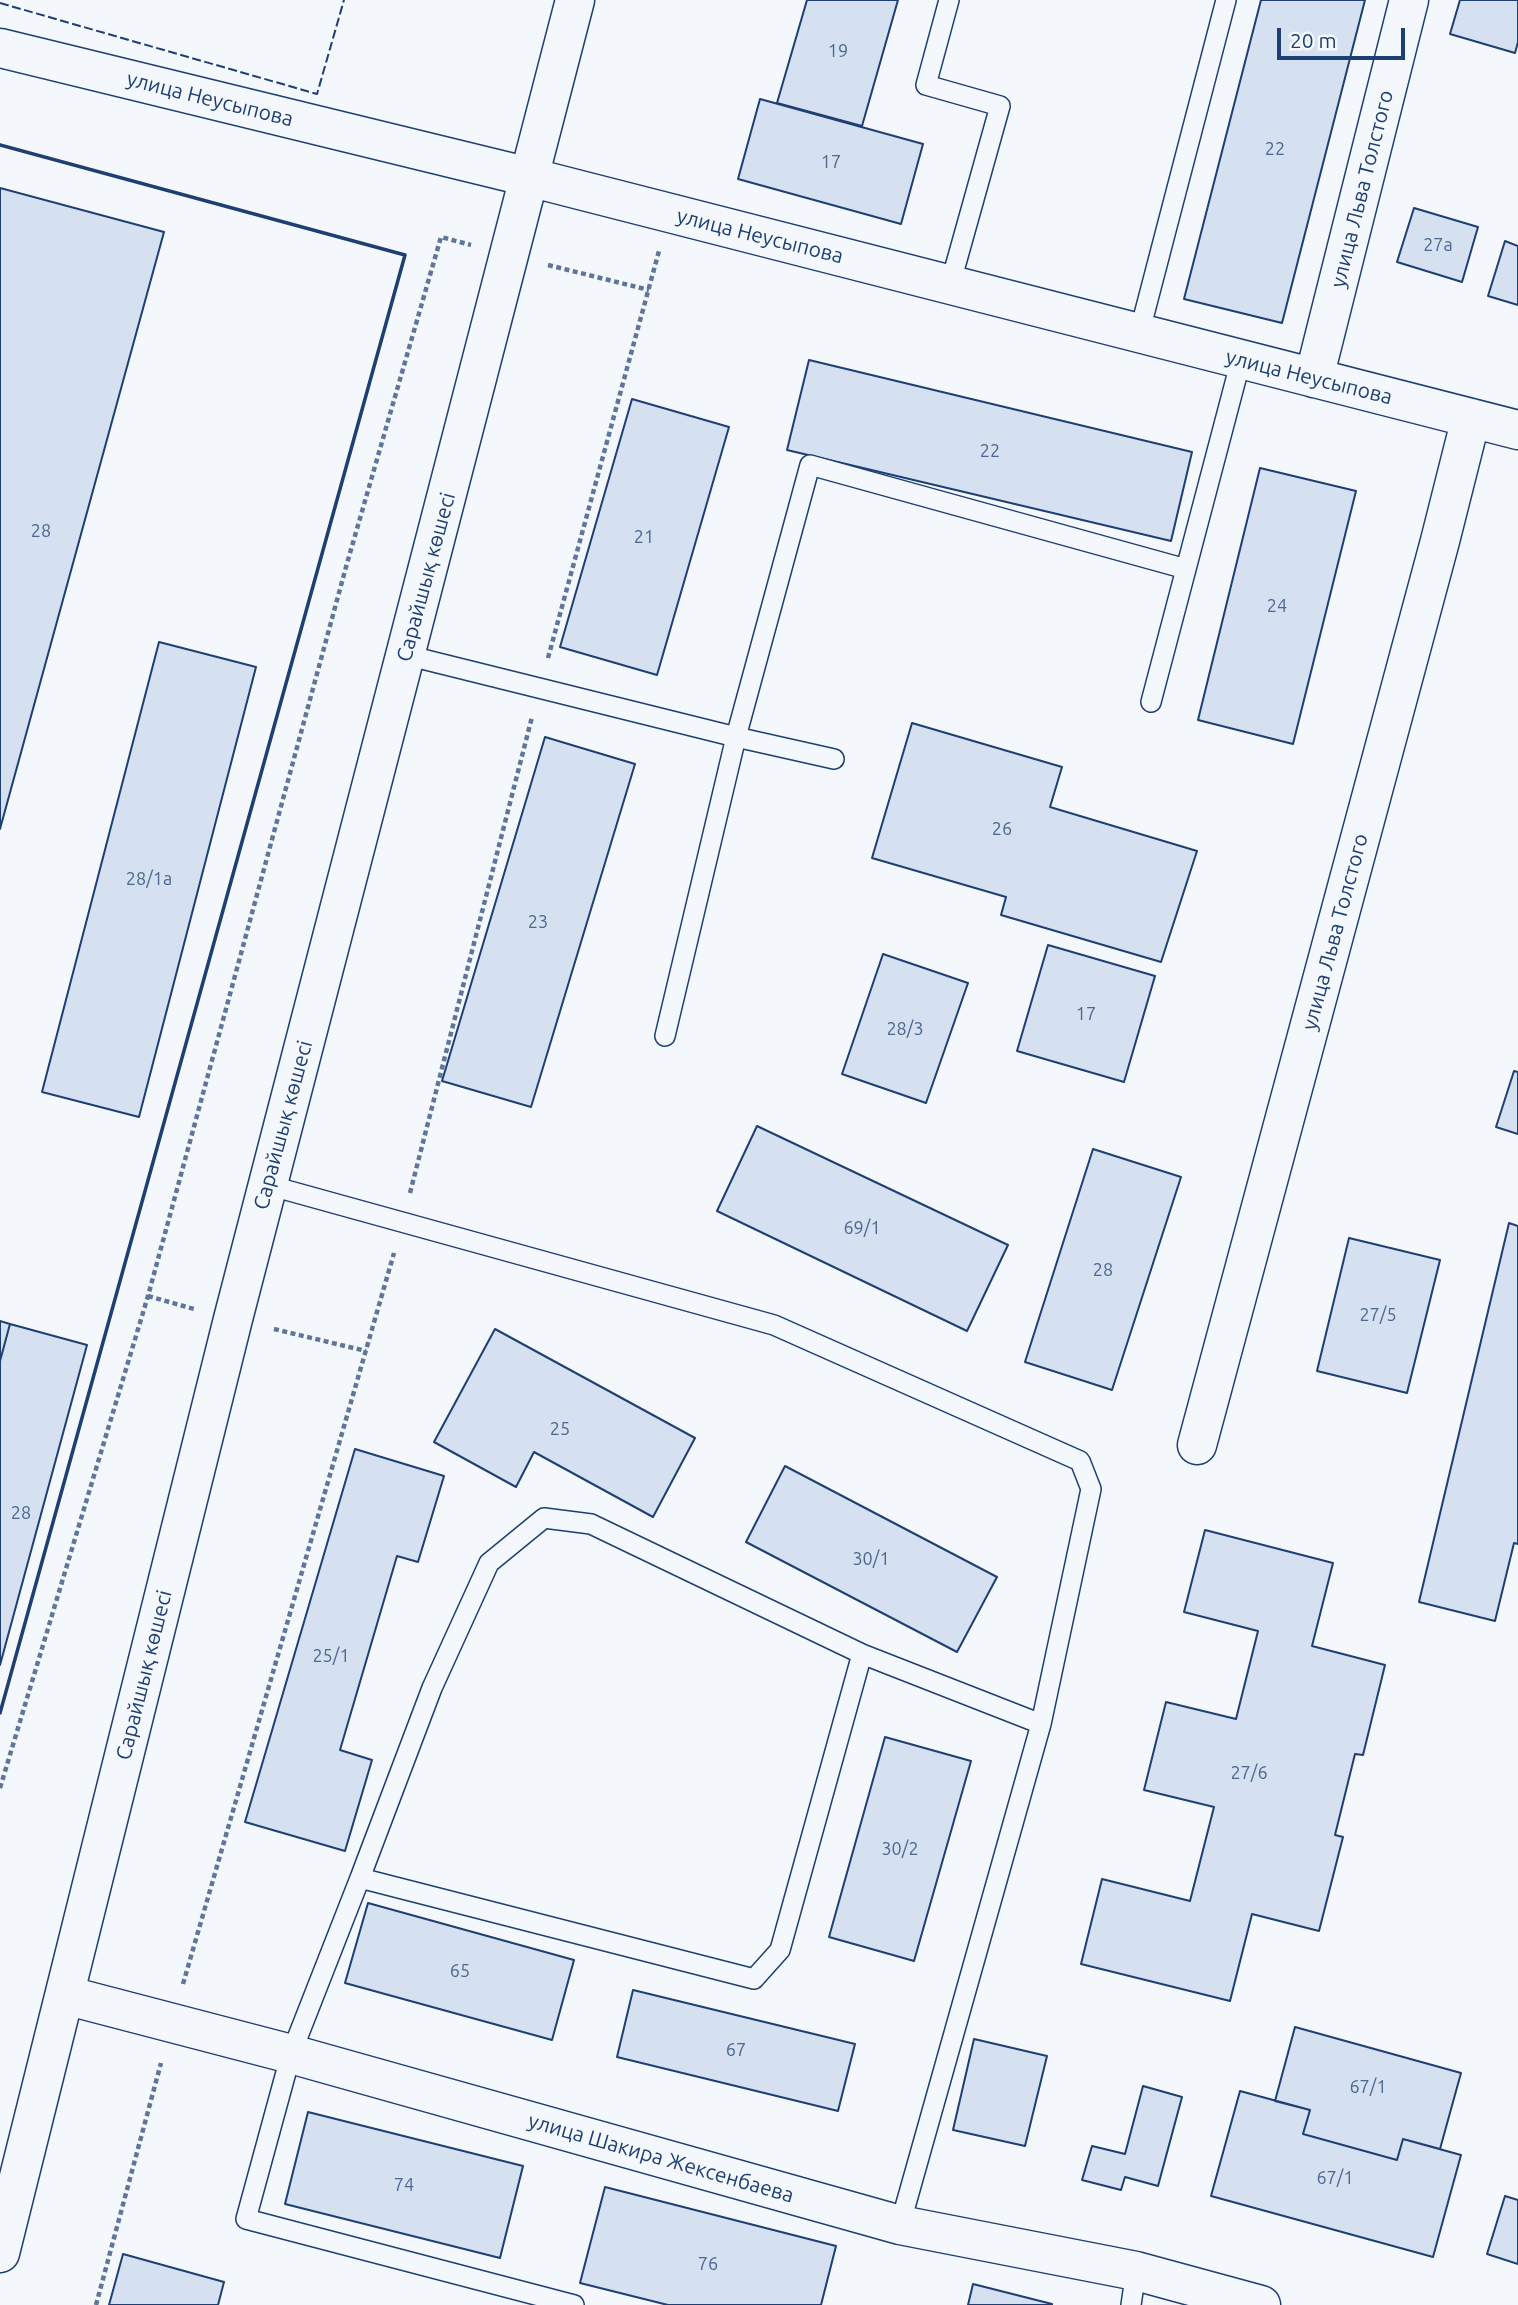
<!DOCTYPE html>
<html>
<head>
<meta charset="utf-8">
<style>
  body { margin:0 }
  #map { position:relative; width:1518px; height:2305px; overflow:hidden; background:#f4f7fb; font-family:Ubuntu,sans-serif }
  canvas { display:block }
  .scale { position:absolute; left:1277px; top:28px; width:128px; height:32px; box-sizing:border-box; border:4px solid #1d3f73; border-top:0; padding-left:9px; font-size:21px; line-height:24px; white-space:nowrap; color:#1d3f73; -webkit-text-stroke:5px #f4f7fb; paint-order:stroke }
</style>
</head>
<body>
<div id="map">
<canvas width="1518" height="2305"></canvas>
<div class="scale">20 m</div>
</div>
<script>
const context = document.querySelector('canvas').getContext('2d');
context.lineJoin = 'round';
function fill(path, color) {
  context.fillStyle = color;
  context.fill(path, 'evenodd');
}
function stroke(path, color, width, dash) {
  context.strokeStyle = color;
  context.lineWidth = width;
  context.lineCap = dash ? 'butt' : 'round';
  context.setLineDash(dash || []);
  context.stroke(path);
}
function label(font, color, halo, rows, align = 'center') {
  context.font = font + ' Ubuntu,sans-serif';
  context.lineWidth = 5;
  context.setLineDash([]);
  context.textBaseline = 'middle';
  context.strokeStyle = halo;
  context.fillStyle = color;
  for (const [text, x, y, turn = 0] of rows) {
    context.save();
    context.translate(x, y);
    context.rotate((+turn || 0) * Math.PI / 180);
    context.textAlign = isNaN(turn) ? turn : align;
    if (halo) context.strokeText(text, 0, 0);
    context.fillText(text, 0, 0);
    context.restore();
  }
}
const building = new Path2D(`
  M807,0H898L862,126L777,103Z
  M1261,0H1365L1282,323L1184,299Z
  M1460,0H1518V42L1515,53L1450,34Z
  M760,99L923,144L901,224L738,179Z
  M0,188L164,232L0,829Z
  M1414,208L1478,227L1462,282L1397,262Z
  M1505,241L1518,246V305L1488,296Z
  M809,360L1192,452L1171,541L787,450Z
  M632,399L729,427L657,675L560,647Z
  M1260,468L1356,491L1293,744L1198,720Z
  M159,642L256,667L139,1117L42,1092Z
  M912,723L1062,767L1050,807L1197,851L1161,962L1001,915L1006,897L872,858Z
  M545,737L635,764L531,1107L442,1081Z
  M1048,945L1155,976L1124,1082L1017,1051Z
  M883,954L968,983L926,1103L842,1074Z
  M1514,1071L1518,1072V1134L1496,1127Z
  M757,1126L1008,1245L967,1331L717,1211Z
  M1093,1149L1181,1177L1112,1390L1025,1362Z
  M1509,1223L1518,1226V1544L1514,1543L1495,1621L1419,1602Z
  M1349,1238L1440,1260L1407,1393L1317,1371Z
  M0,1321L10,1324L0,1361Z
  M10,1324L87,1345L0,1665V1361Z
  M495,1329L695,1438L653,1517L534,1452L516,1487L434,1442Z
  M355,1449L444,1476L418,1562L397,1556L340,1750L372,1760L345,1851L245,1822Z
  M785,1466L997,1577L957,1652L746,1542Z
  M1205,1530L1333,1563L1312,1646L1385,1665L1363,1755L1355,1754L1335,1835L1343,1837L1319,1931L1252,1914L1230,2001L1081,1964L1102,1879L1190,1901L1214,1807L1144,1790L1166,1702L1236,1719L1258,1631L1184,1612Z
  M885,1737L971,1761L914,1961L829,1937Z
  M368,1903L574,1960L552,2040L345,1983Z
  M633,1990L855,2044L838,2111L617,2057Z
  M1295,2027L1461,2073L1440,2149L1403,2139L1397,2160L1303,2134L1310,2110L1275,2101Z
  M974,2039L1047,2056L1025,2146L953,2130Z
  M1143,2086L1182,2097L1158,2186L1125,2177L1121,2190L1082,2180L1092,2146L1125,2154Z
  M1240,2091L1310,2110L1303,2134L1397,2160L1403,2139L1461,2155L1433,2257L1211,2196Z
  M308,2112L523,2166L500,2258L285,2204Z
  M605,2187L836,2246L821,2305H668L580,2283Z
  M1505,2196L1518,2200V2264L1487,2254Z
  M123,2254L224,2282L218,2305H109Z
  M973,2284L1052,2304V2305H968Z`);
const path = new Path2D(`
  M548,265L649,290
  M548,658L659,251
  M410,1193L532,717
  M148,1296L194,1309
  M274,1329L366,1351
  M0,1788L148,1296L346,567L441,237L471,245
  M183,1984L394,1253
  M96,2305L161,2063`);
const service = new Path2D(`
  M949,0L926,85L1000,106L950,285
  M1139,334L1226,0
  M406,655L736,737L665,1036
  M1151,702L1241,360
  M834,759L736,737L810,465L1186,569
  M268,1185L774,1325L1080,1461L1091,1489L1041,1724L900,2225
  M360,1878L432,1688L489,1563L544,1518L591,1524L862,1654
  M574,2305L246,2219L291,2054L360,1878L754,1979L780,1950L862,1654L1041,1724
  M1131,2305L1136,2271`);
const minor = new Path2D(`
  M529,177L1518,430
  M1314,378L1409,0
  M1197,1445L1440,541L1471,418
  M65,1995L291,2054L900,2225L1136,2271L1261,2305`);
const tertiary = new Path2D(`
  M0,48L529,177
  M0,2253L233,1319L575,0`);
const fence = new Path2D(`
  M0,3L317,94L344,0`);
const wall = new Path2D(`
  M0,145L405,255L0,1713`);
const numberNames = [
  ["19",838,51],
  ["22",1275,149],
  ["17",831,162],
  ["27а",1438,245],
  ["22",990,451],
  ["28",41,531],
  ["21",644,537],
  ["24",1277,606],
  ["26",1002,829],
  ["28/1а",149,879],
  ["23",538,922],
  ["17",1086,1014],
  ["28/3",905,1029],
  ["69/1",862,1228],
  ["28",1103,1270],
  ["27/5",1378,1315],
  ["25",560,1429],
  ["28",21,1513],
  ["30/1",871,1559],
  ["25/1",331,1656],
  ["27/6",1249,1773],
  ["30/2",900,1849],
  ["65",460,1971],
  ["67",736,2050],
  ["67/1",1368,2087],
  ["67/1",1335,2178],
  ["74",404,2185],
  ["76",708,2264]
];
const streetNames = [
  ["улица Неусыпова",210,99,14],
  ["улица Льва Толстого",1362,189,-76],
  ["улица Неусыпова",760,236,14],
  ["улица Неусыпова",1309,377,14],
  ["Сарайшық көшесі",426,577,-75],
  ["улица Льва Толстого",1335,932,-75],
  ["Сарайшық көшесі",283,1125,-75],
  ["Сарайшық көшесі",144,1675,-76],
  ["улица Шакира Жексенбаева",661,2158,16]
];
fill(building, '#d5e0f0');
stroke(building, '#1d3f73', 2);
stroke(service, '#1d3f73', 22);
stroke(minor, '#1d3f73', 41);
stroke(tertiary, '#1d3f73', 41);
stroke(path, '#5e769c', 4.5, [5, 3.5]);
stroke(service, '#f4f7fb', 19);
stroke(minor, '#f4f7fb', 38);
stroke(tertiary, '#f4f7fb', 38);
stroke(fence, '#1d3f73', 2, [9, 3.5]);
stroke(wall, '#1d3f73', 3.5);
label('18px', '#4b6792', null, numberNames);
label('21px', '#1d3f73', '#f4f7fb', streetNames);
</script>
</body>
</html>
